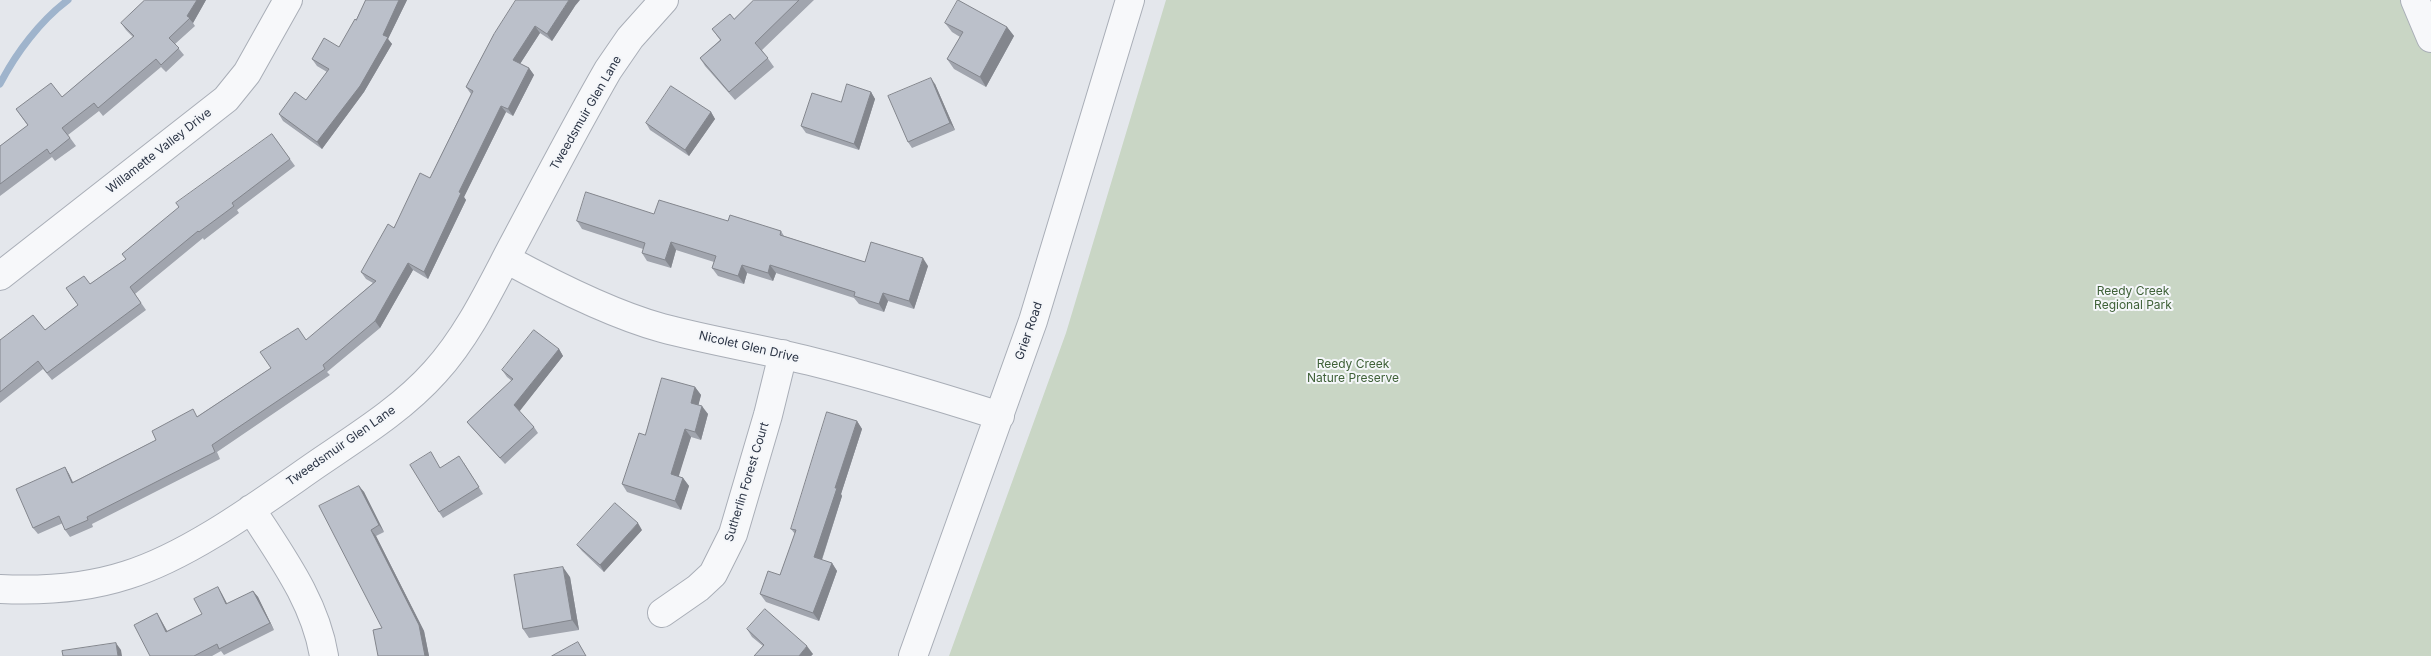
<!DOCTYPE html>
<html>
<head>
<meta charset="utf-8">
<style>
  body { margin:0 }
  canvas { display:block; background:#e4e7ec }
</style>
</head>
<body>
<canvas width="2431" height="656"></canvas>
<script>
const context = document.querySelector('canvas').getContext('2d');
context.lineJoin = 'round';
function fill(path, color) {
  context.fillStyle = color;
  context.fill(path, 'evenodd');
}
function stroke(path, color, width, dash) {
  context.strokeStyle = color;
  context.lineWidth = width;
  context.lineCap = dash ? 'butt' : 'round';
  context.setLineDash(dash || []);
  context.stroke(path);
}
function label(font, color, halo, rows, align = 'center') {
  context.font = font + ' Inter,sans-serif';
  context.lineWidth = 4;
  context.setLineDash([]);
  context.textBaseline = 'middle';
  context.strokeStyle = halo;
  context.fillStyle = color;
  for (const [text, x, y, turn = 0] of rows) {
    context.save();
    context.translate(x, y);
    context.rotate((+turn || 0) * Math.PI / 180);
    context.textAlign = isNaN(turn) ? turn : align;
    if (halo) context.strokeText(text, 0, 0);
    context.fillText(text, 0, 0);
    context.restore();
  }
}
const green = new Path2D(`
  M1166,0H2431V656H949L1066,333Z`);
const stream = new Path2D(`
  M0,84C16,53 40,21 68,0`);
const minor = new Path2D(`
  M2415,0L2431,38
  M506,259C552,284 611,314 662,328C711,341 761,349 810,361C874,377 937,396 1000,416
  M0,276L226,99L247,73L288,0
  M251,509C281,556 315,601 324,656
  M0,589C42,591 87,588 127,575C191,555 262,502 317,464C358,436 402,409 435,372C467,337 489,291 511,249C543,189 574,129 608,70L630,38L664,0
  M662,613L698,588L713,574L733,534L768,415L783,354
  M913,656L1033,321L1130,0`);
const wall = new Path2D(`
  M145,0H206L193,23L195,26L175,44L184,55L166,72L161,67L103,116L99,111L68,135L76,146L55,161L52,157L0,196V146L28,126L16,109L62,97L133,37L126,30L121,23Z
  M366,0H407L388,39L392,44L364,92L322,149L283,121L279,114L306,100L327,72L317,66L312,59L339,47L356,20Z
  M754,0H814L762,50L774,67L735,100L705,66L700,58L720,40L712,29L734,19Z
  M575,6L552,41L540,33L520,64L529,68L534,75L513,116L506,112L464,197L466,200L428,279L413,270L380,328L327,372L330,375L217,452L220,459L92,524L93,527L70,537L65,530L63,523L38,534L33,528L65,467L69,474L73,482L156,440L198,416L271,368L307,340L373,283L366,279L361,272L430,178L471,94L466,87L494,34Z
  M945,23L1007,27L1014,36L986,87L954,69L947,59L960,37L952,32Z
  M935,84L955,130L912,148L908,142Z
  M871,92L875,99L859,150L806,133L801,126L841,102Z
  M711,112L715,119L689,156L650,130L646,123Z
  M272,134L295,166L237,210L239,213L204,240L203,238L135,294L146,310L52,380L43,369L0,403V340L45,330L78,305L90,284L126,259L122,254Z
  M654,214L728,221L781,231L784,236L865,262L928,266L914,309L888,301L884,312L859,304L854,298L776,273L773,281L747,273L744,284L718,276L712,268L714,262L676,250L671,268L647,261L642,253L643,249L582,229L577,221Z
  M559,349L563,356L519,411L534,427L538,433L505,464L472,428L467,422L512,381L507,377L502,370Z
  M695,387L701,395L698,405L708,414L701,440L691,437L678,476L683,478L689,486L681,510L627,492L622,484L645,435Z
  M857,421L862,429L841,494L842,496L822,560L832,563L837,571L819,621L766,602L760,594L780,575L795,534L791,529Z
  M464,463L483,494L443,518L439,512L441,468Z
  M359,486L364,492L384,532L376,536L424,631L429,656H378L382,628Z
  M642,530L604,572L582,551L577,545Z
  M570,577L579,630L529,638L523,629Z
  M218,587L222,594L227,604L253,591L258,597L274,630L224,655L221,651L212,656H150L157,613L161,620L167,631L202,614Z
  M747,629L813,654L811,656H754L763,646L752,637Z`);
const shadedWall = new Path2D(`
  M197,0H206L193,23L187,16Z
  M399,0H407L388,39L392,44L364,92L322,149L317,142L383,35Z
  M569,0H580L575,6L552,41L547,34Z
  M535,26L540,33L518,67L513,60Z
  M1007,27L1014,36L986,87L980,77Z
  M529,68L534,75L513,116L508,109Z
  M931,78L935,84L955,130L950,123Z
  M871,92L875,99L859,150L854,144Z
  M501,106L506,112L464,197L466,200L428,279L424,272L459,192Z
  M711,112L715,119L689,156L685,150Z
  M671,242L676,250L671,268L665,260Z
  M923,258L928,266L914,309L909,301Z
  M408,263L413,270L380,328L375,321Z
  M742,265L747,273L744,284L738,276Z
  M770,265L776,273L773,281L768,273Z
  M883,293L888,301L884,312L879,304Z
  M559,349L563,356L519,412L514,405Z
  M695,387L701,395L697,411L691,403Z
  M702,406L708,414L701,440L695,432Z
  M857,421L862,429L841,494L842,496L820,565L814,557L835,488Z
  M685,429L691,437L677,482L671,474Z
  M65,467L69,474L76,490L72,483Z
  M683,478L689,486L681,510L675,501Z
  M359,486L364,492L384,532L379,525Z
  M638,523L642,530L604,572L600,565Z
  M371,530L376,536L424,631L429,656H425Z
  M832,563L837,571L819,621L813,613Z
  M563,567L570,577L579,630L572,620Z
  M218,587L222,594L231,611L226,604Z
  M253,591L258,597L274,630L270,623Z
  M157,613L161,620L171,638L166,632Z
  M116,643L121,650L122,656H118Z
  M807,646L813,654L811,656H799Z`);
const building = new Path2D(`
  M145,0H197L187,16L190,18L169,38L179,48L161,65L156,59L98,108L94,103L62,128L70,138L50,154L47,149L0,184V146L28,125L16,109L51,83L62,97L134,36L121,23Z
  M366,0H399L383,35L388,37L360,86L317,142L279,114L295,92L306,100L329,69L312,59L324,38L339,47L355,19L356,20Z
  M516,0H569L547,34L535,26L513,60L529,68L508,109L501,106L459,192L461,193L424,272L408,263L375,321L323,365L325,369L212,445L215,452L87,517L88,520L65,530L59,516L33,528L16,489L65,467L72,483L156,440L152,431L193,409L197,417L271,368L260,352L298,328L306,340L376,281L361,272L388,224L394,228L420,173L430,178L473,91L466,87L494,34Z
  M754,0H799L755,43L768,58L729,92L700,58L721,40L712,29L730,14L734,19Z
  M958,0L1007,27L980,77L947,59L963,32L945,23Z
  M931,78L950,123L908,142L888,96Z
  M847,84L871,92L854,144L801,126L812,93L841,102Z
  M671,86L711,112L685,150L646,123Z
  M272,134L290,159L232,203L234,206L199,232L198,231L130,287L141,303L47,373L38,361L0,392V340L33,315L45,330L78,305L66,288L84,276L90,284L126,259L122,254L179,207L176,203Z
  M586,192L654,214L659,200L728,221L730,215L781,231L780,235L865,262L871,242L923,258L909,301L883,293L879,304L854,296L855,292L770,265L768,273L742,265L738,276L712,268L716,256L671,242L665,260L642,253L645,243L577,221Z
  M534,330L559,349L514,405L534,427L500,458L467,422L513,379L502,370Z
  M662,378L695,387L691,403L702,406L695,432L685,429L671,474L683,478L675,501L622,484L639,433L645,435Z
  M827,412L857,421L835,488H837L814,557L832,563L813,613L760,594L768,571L780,575L796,530L791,529Z
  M431,452L440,468L459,456L479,487L439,512L410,465Z
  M359,486L379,525L371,530L419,625L425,656H378L373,630L382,628L319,506Z
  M615,503L638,523L600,565L577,545Z
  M563,567L572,620L523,629L514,575Z
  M218,587L226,604L253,591L270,623L219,649L217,644L194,656H150L134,625L157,613L166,632L202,614L194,599Z
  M765,609L807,646L799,656H754L764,645L747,629Z
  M578,642L586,656H552Z
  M116,643L118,656H63L62,651Z`);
const streetNames = [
  ["Tweedsmuir Glen Lane",586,113,-60],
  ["Willamette Valley Drive",159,151,-38],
  ["Grier Road",1029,331,-71],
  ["Nicolet Glen Drive",749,347,13],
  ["Tweedsmuir Glen Lane",341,446,-35],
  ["Sutherlin Forest Court",747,482,-73]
];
const parkNames = [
  ["Reedy Creek",2133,291],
  ["Regional Park",2133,305],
  ["Reedy Creek",1353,364],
  ["Nature Preserve",1353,378]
];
fill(green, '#c9d6c5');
stroke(stream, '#9fb4cc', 7);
stroke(minor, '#a9aeb7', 30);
stroke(minor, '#f7f8fa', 28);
fill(wall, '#a1a5ae');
fill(shadedWall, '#83868d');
fill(building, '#bbc0ca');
stroke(building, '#83868d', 1);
label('12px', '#2b3445', '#f4f6f9', streetNames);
label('12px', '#3f6138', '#f4f6f9', parkNames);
</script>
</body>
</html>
